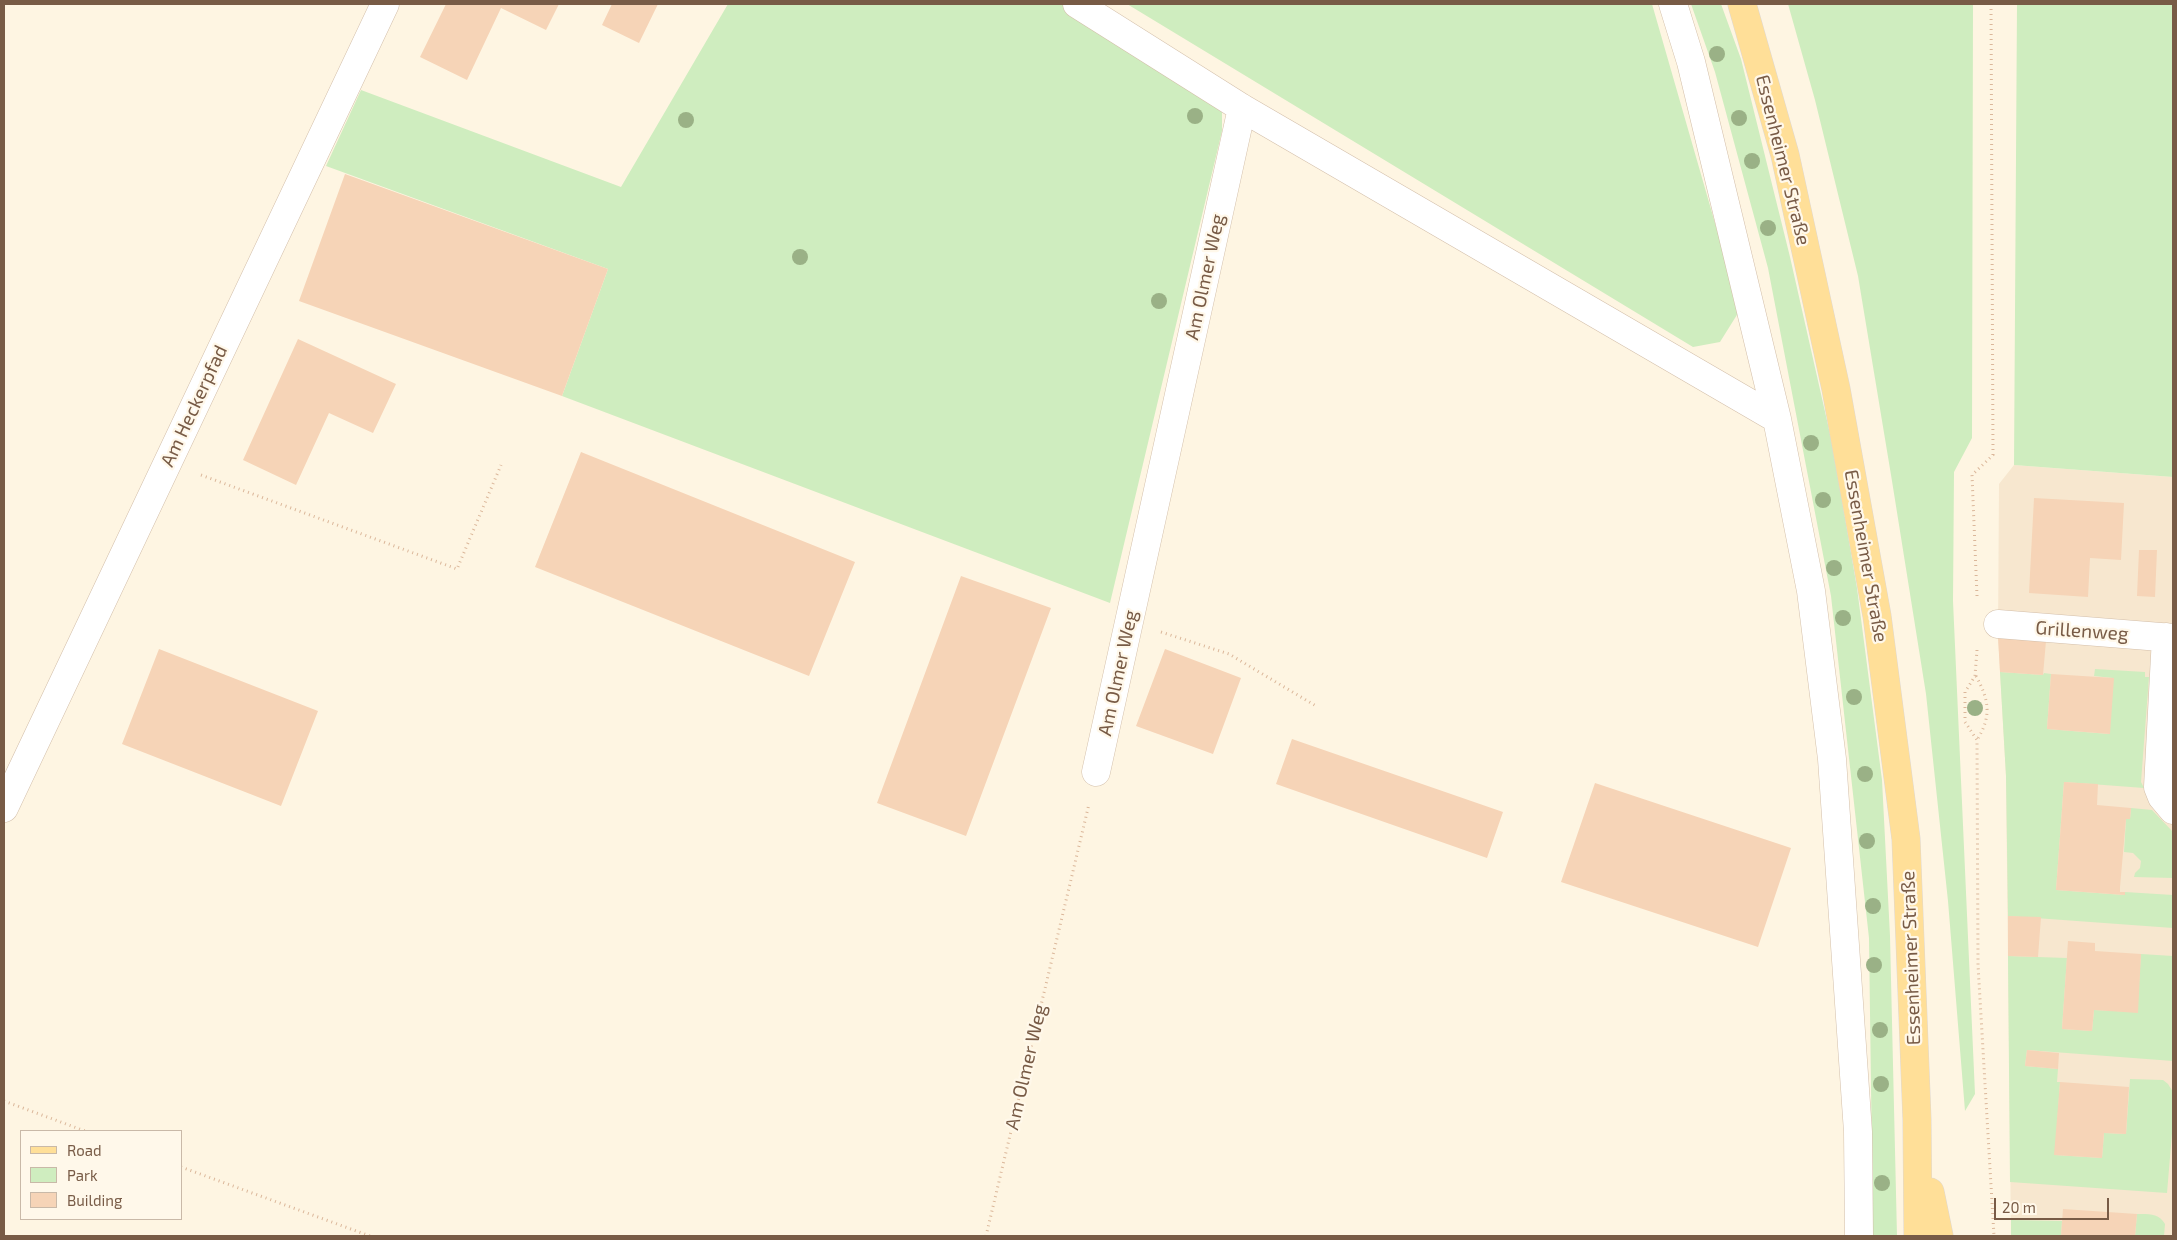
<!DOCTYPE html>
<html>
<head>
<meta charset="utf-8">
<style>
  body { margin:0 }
  #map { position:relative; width:2177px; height:1240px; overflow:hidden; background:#fef5e2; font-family:"Exo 2",sans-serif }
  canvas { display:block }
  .frame { position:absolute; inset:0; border:5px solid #785b46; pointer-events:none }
  .legend { position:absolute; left:20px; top:1130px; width:162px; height:90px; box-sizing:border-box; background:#fff8ea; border:1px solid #c9b9a8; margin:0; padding:6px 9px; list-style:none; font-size:15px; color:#785b46 }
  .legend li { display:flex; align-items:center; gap:10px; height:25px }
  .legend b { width:25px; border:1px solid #c9b9a8 }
  .scale { position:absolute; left:1994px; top:1198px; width:115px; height:22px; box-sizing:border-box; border:2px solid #785b46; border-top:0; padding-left:6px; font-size:15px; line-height:18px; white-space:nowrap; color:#785b46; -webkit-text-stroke:4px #fff8ea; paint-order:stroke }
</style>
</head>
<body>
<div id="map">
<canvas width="2177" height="1240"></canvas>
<div class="frame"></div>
<ul class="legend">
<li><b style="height:6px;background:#ffdf98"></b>Road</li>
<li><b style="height:14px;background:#cfedbf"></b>Park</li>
<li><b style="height:14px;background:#f6d4b7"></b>Building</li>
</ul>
<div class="scale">20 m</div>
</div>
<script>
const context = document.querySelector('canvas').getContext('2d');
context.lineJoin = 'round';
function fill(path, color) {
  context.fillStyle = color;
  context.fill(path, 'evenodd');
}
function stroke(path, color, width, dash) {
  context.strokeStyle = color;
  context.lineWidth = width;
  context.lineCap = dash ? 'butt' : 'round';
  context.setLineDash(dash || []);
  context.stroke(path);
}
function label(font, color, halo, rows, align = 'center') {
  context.font = font + ' "Exo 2",sans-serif';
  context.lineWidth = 4.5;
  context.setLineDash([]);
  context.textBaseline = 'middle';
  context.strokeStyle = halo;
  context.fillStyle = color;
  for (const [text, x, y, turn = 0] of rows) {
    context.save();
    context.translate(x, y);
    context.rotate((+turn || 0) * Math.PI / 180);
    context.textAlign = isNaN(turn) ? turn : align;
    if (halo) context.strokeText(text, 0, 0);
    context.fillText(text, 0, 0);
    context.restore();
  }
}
const residential = new Path2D(`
  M2014,465L2173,477V1236H2011L2006,776L1998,637L1999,484Z`);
const green = new Path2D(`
  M728,4H1072L1222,108V131L1110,603L562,396L608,269L326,166L361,90L621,187Z
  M1127,4H1652L1740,310L1720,342L1693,347Z
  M1691,4H1721L1741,59L1790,257L1833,447L1857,588L1882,780L1890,936L1897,1236H1873L1869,938L1831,596L1768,268L1715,72Z
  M1788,4H1973L1972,438L1954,472L1953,601L1975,1094L1965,1111L1948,901L1926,694L1892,481L1858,276L1815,100Z
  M2017,4H2173V477L2014,465Z
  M2095,669L2145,672V677H2149L2141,782L2144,788L2064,782L2056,890L2124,895L2125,892L2173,895V928L2008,916L2006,776L2000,672L2043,675L2044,673L2051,674L2047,729L2109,734L2113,678L2094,676Z
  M2131,808L2152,810L2173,832V878L2134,877L2135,873L2140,868L2141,861L2133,853L2124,852L2126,819H2130Z
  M2141,954L2173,956V1061L2027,1050L2025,1066L2058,1069L2057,1082H2060L2055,1155L2102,1158L2104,1133L2126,1134L2130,1079L2163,1080L2168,1084L2173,1092V1121L2167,1193L2010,1182L2008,956L2067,958L2062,1029L2092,1031L2094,1010L2137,1012Z
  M2137,1214C2148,1214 2159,1213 2165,1224L2164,1236H2135Z
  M2011,1220L2062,1221L2061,1236H2011Z`);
const building = new Path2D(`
  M446,4H559L546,30L501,8L467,80L420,57Z
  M612,4H658L639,43L602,25Z
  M345,174L608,269L562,396L299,301Z
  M298,339L396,384L373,433L329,413L296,485L243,460Z
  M581,452L855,562L809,676L535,567Z
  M2034,498L2124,503L2121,560L2090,558L2088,597L2029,593Z
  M2139,550H2157L2155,597L2137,596Z
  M961,576L1051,608L966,836L877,803Z
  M1998,637L2046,641L2043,675L2000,672Z
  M159,649L318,711L281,806L122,744Z
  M1165,649L1241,678L1213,754L1136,726Z
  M2051,674L2114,678L2110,734L2047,729Z
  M1292,739L1503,812L1487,858L1276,784Z
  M2064,782L2098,784L2097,805L2131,808L2130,819H2126L2120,887V892H2125V895L2056,890Z
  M1595,783L1791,848L1758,947L1561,882Z
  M2008,916L2041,917L2038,957L2008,956Z
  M2068,941L2095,943V951L2141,954L2138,1013L2094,1010L2092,1031L2062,1029Z
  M2027,1050L2059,1053L2058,1069L2025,1066Z
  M2060,1082L2129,1087L2126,1134L2104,1133L2102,1158L2054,1155Z
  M2063,1209L2137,1214L2135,1236H2061Z`);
const path = new Path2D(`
  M201,475L457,569L501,465
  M1977,596L1972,475L1993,455L1991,4
  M1161,632L1229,654L1316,706
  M1977,650L1975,676L1965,692V722L1977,740L1978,965L1994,1236
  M1976,676C1989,700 1992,716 1977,740
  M4,1101L85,1131
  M181,1167L370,1236
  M986,1236L1089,804`);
const minor = new Path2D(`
  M1077,4L1242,108L1777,419
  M1673,4L1691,62L1777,419L1811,591L1832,759L1858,1132L1859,1236
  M1998,624L2173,638
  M2166,637L2158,787L2162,797L2173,810
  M1096,772L1242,108
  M4,808L385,4`);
const major = new Path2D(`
  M1742,4L1785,155L1836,389L1877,616L1906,839L1917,1120L1918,1236
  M1930,1192L1939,1236`);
const trees = [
  [1717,54],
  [1195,116],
  [1739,118],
  [686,120],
  [1752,161],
  [1768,228],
  [800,257],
  [1159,301],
  [1811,443],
  [1823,500],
  [1834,568],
  [1843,618],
  [1854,697],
  [1975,708],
  [1865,774],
  [1867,841],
  [1873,906],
  [1874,965],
  [1880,1030],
  [1881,1084],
  [1882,1183]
];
const streetNames = [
  ["Essenheimer Straße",1783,160,76],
  ["Am Olmer Weg",1205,277,-78],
  ["Am Heckerpfad",194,406,-65],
  ["Essenheimer Straße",1866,556,80],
  ["Grillenweg",2082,631,4],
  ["Am Olmer Weg",1118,673,-78],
  ["Essenheimer Straße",1911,958,-92],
  ["Am Olmer Weg",1026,1067,-77]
];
fill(residential, '#f7e7cf');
fill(green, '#cfedbf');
fill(building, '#f6d4b7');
stroke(minor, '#d3bfaa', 29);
stroke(major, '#dfd8d3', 29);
stroke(path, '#dbb79a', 3, [1, 4]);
stroke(minor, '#fff', 28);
stroke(major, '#ffdf98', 28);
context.fillStyle = '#9ab186';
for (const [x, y] of trees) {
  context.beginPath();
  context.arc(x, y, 8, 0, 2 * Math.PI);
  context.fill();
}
label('19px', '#785b46', '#fff8ea', streetNames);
</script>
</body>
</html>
